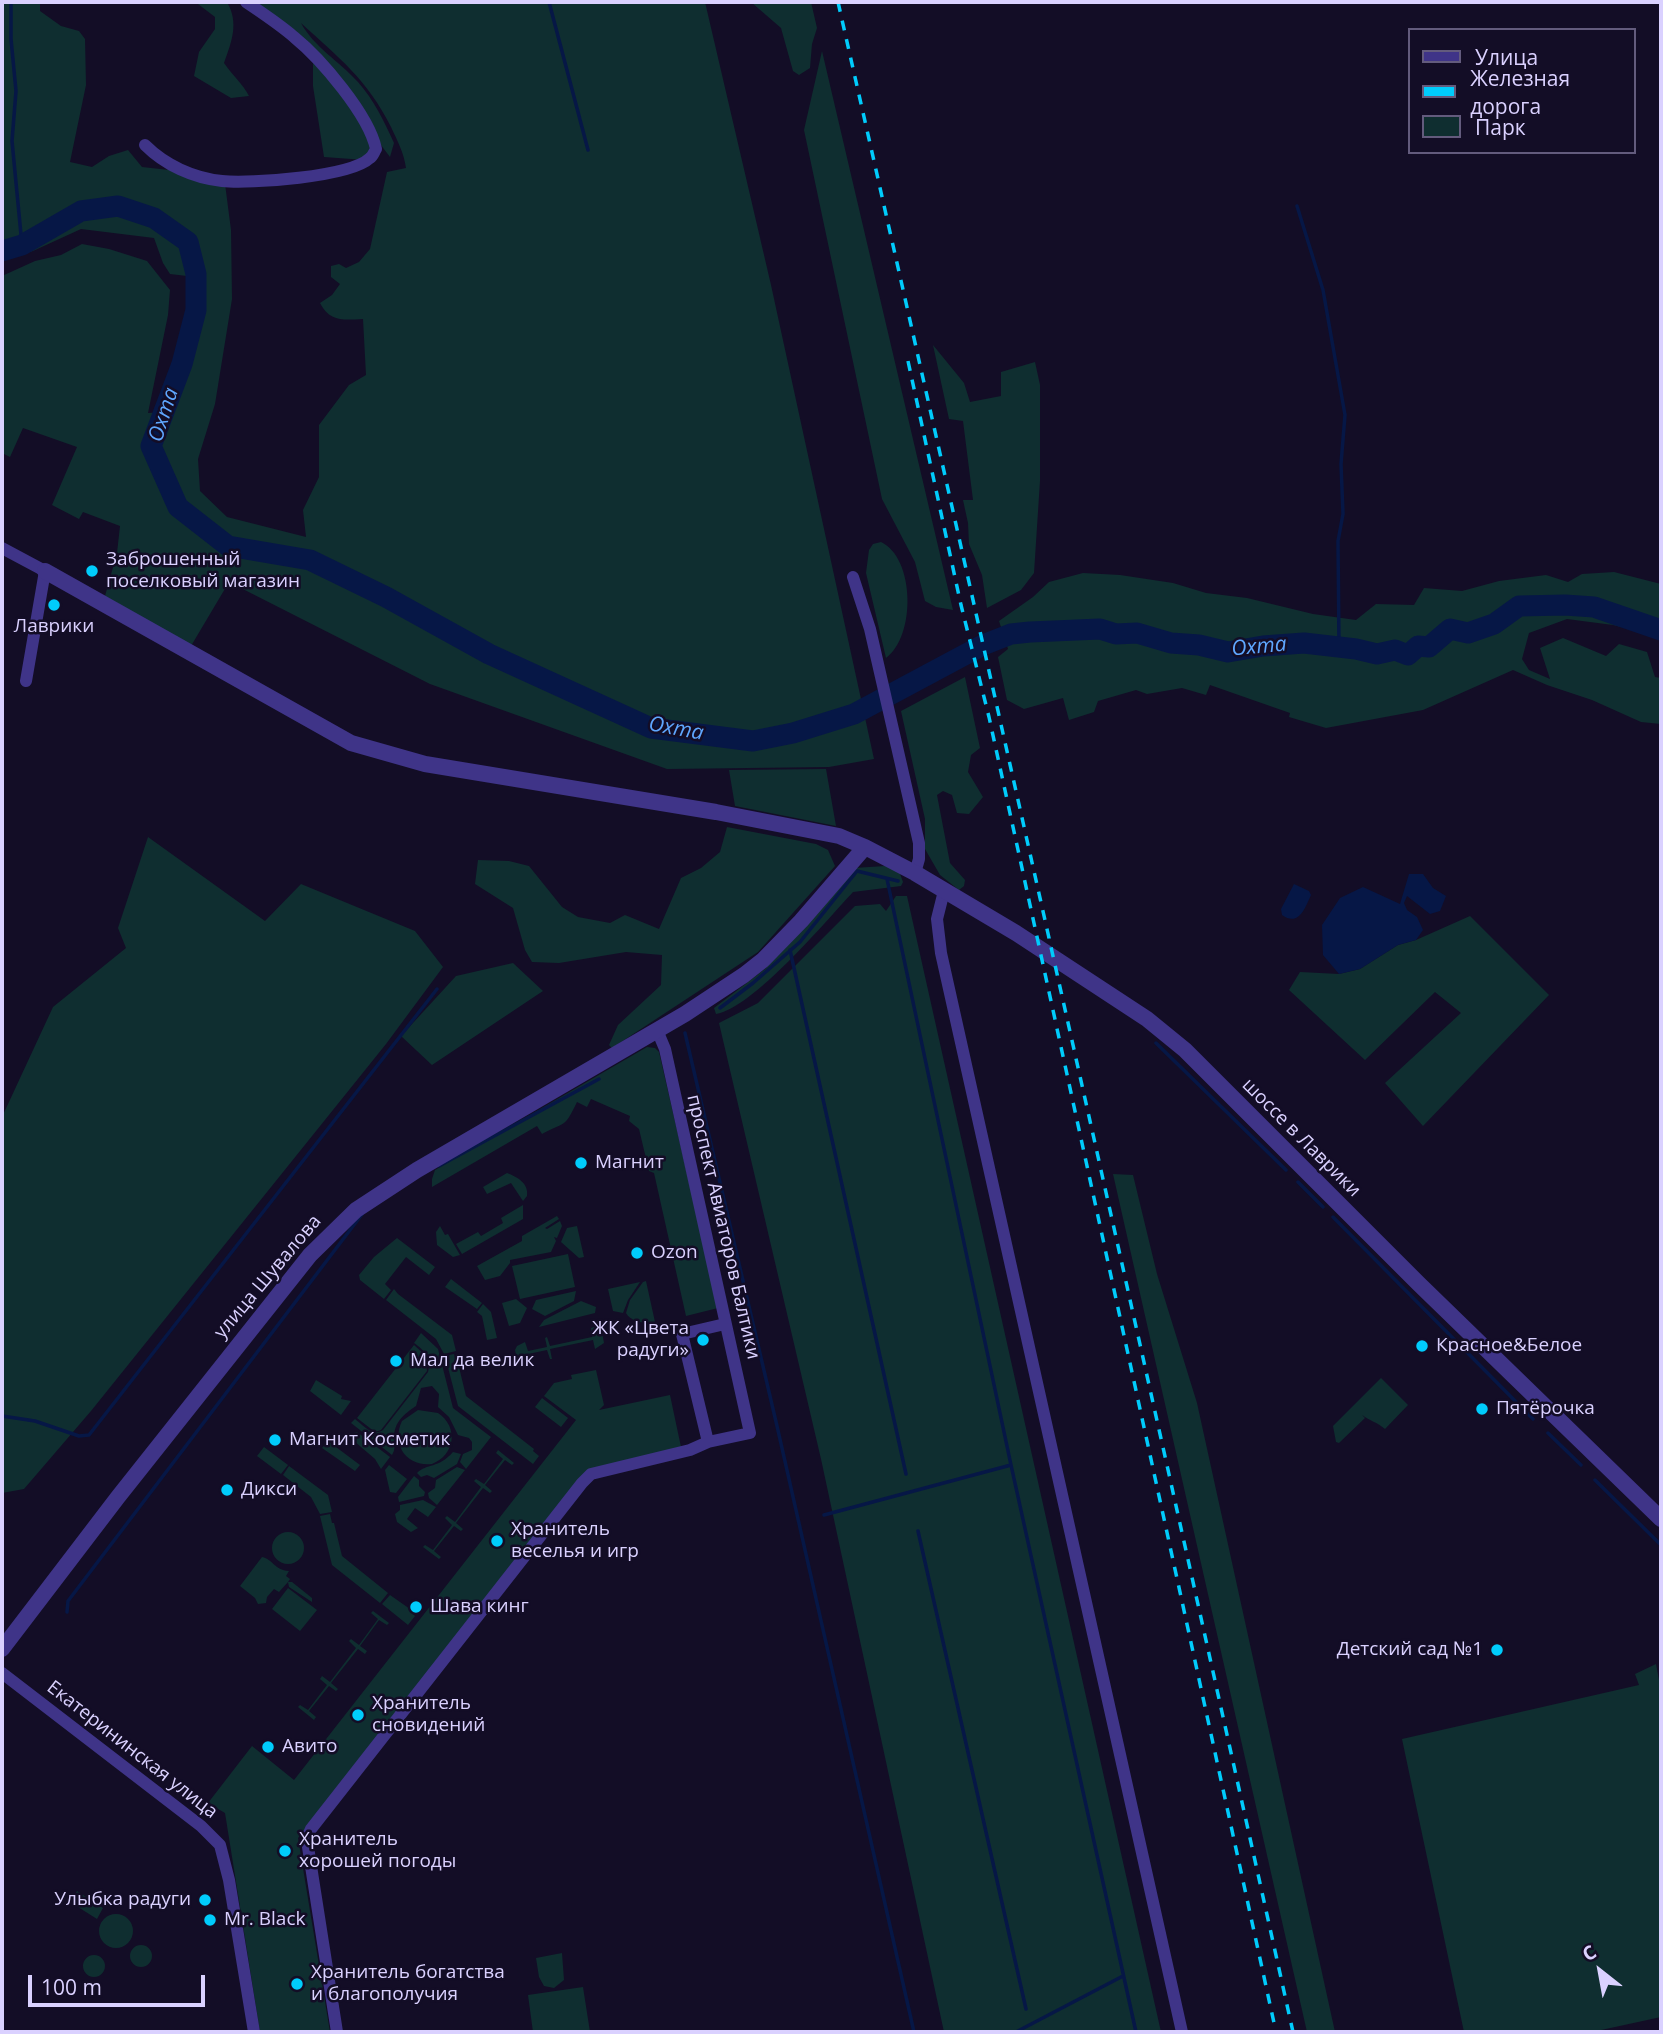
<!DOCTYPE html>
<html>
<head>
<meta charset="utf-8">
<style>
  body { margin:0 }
  #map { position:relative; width:1663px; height:2034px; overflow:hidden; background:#130d26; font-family:"Open Sans",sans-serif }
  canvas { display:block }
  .frame { position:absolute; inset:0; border:4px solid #dad1ff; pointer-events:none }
  .legend { position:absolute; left:1408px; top:28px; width:228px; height:126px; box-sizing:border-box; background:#130d26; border:2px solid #635b7d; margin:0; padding:9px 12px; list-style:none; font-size:21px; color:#dad1ff }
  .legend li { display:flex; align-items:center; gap:14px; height:35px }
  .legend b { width:35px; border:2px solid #635b7d }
  .north { position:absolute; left:1565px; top:1936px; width:70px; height:70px; -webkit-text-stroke:5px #130d26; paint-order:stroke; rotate:329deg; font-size:19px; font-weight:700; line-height:28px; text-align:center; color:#dad1ff }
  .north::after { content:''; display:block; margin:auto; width:24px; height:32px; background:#dad1ff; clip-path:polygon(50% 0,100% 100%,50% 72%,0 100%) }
  .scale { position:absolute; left:28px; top:1975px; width:177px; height:32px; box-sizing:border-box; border:4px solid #dad1ff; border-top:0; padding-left:9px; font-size:21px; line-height:24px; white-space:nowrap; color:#dad1ff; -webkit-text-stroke:5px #130d26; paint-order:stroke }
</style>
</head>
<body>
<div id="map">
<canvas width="1663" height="2034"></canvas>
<div class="frame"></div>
<ul class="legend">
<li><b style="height:9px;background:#3f3488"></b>Улица</li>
<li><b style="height:9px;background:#00ccfc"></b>Железная дорога</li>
<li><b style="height:19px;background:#0f2e30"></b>Парк</li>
</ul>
<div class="north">С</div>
<div class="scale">100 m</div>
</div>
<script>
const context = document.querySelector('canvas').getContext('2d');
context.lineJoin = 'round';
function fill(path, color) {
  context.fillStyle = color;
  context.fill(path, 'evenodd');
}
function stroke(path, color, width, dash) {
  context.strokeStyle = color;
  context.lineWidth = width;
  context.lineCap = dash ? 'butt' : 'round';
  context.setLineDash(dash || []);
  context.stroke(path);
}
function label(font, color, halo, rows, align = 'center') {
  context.font = font + ' "Open Sans",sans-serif';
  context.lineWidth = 5;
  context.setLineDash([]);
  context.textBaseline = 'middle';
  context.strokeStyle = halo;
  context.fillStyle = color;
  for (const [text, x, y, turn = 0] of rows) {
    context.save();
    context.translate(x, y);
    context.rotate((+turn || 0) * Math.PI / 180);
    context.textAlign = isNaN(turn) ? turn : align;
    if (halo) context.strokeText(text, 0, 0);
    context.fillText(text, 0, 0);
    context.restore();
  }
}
const green = new Path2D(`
  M2,2H40V11L61,26L79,31L85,39L86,85L70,162L92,167L109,156L128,150L142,167L224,176L231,230L232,299L215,404L198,459L200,491L227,517L306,537L303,510L319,477V425L349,385L366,375L363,319C343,320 330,322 320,303L332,295L340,284L331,277V266L339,264L346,268L359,262L370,249L387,172L406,168C404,153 397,140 391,127C367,79 339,58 301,23C314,47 339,61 358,82C374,100 384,121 394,143L390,157L374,136L365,160L324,157L313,86V58L248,2H705L771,285L874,759L829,767L667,769L430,684L229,582L191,646L105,596L117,553L120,526L83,512L79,519L52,505L77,447L23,428L10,457L2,453V276L35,261L61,255L82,244L109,249L147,261L170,290L168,315L148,413L172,412L166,410L183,364L198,310L187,276L170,274L163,263L154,238L81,229L33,251L2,261Z
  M198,2H227C239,23 232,41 224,63C232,75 243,84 249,96L231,98L194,76L199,52L215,29V17L198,4Z
  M751,2H811L817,28L812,44L810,68L799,75L793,71L781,28Z
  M822,51L953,610L936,607L925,601L915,562L882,499L804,130Z
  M933,345L964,383L970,402L1001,396V372L1035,362L1040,385V481L1034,573L1021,590L987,608L982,575L969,544L968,523L963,500H973L963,421L949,419Z
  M881,542C915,558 916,636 886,658L866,573L869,550L873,544Z
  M1614,572L1661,584V637L1613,625L1567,619L1529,633L1522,659L1529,670L1550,679L1540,648L1563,638L1606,656L1619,644L1647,652L1655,677L1661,678V724L1641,722L1592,700L1547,685L1513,670L1423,710L1326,728L1289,717L1290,713L1210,685L1206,695L1182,688L1147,694L1136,690L1098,701L1094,712L1069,720L1063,698L1024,709L1007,700L998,657L1008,649L999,621L1033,597L1049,582L1083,573L1120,575L1173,583L1206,593L1247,598L1313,614L1356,620L1376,604L1414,605L1424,588L1462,591L1499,581L1546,575L1568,582L1582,574Z
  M965,677L980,748L971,755L968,772L983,797L969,814L957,813L952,795L943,791L937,795L950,863L965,880L964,886L959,890L940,875L925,849V819L901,711Z
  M826,769L836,826L735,806L729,770Z
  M727,827L816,844L828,850L835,866L758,952L612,1048L609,1045L618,1025L661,985L662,955L626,952L559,963L532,962L525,950L513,908L475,884L478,860L509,861L529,866L562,907L578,917L610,923L625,915L659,929L681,878L701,868L720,852Z
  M148,837L265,921L301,884L415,931L443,967L386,1044L91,1411L24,1489L2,1493V1117L53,1007L126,948L118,928Z
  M885,866L899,871L903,882L901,886L853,892C826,921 753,1008 716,1014L714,1008L765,969L854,868Z
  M896,896H907L1161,2032H944L821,1459L719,1023L758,1003L855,906L880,904L886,911Z
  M1470,916L1549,995L1423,1126L1385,1083L1461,1013L1435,992L1365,1060L1289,990L1300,972L1339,974L1360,969L1398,945L1416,940Z
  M513,963L543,991L432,1065L401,1036L456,976Z
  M647,1047L655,1048L659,1052L718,1308L686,1316L654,1173L649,1171L639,1129L629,1121L630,1116L591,1099L587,1107L577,1102C564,1129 566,1121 542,1134L537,1126L432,1187V1179L435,1170Z
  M507,1173C517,1177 529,1183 527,1196L523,1201L511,1183L487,1194L483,1187Z
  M1113,1174L1133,1175L1157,1274L1197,1403L1335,2032H1307Z
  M523,1205V1219L462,1254L456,1244L478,1232L481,1236L503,1223L501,1218Z
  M557,1216L559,1219L545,1228L547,1229L560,1221L562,1226L557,1238L554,1237L556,1241L551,1252L510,1260V1263L500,1276L485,1280L477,1266L522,1241V1236Z
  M440,1226L445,1235L448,1234L460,1255L453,1257L437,1245L436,1232Z
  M577,1226L584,1257L579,1258L561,1242L567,1228Z
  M397,1238L435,1267L429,1275L406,1257L385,1284L391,1290L384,1299L360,1280L359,1275L374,1257Z
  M568,1254L575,1287L520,1299L512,1266Z
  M451,1279L482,1303L477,1309L445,1287Z
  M646,1281L655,1322C645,1324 631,1322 626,1313L630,1300L643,1282Z
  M640,1282L628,1300L623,1313L613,1311L608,1289Z
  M394,1289L398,1294L452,1335L456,1351L444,1354L436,1339L386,1300Z
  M576,1291L574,1301L545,1316L532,1309L536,1300Z
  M516,1299L527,1308L520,1323L509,1326L502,1303Z
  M581,1301L596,1307L595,1313L539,1327L544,1320Z
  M483,1304L491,1312L497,1338L487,1340L482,1316L477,1312Z
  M594,1327L602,1332L604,1343L595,1349L593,1340L550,1349L552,1359H550L547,1350L528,1354L530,1364H521L517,1361L515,1350L517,1346L525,1342L528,1351L547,1347L545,1338L547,1337L550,1346L592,1337L591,1328Z
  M421,1333L438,1349L453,1408L491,1437L466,1469L460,1462L463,1454L472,1450V1442L469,1438L458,1435L449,1417L438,1407L439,1394L432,1386L421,1388L416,1406C404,1414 394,1422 394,1438C394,1445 396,1448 392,1455L351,1423L355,1419C363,1425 372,1437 383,1430L428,1372C432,1358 424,1350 414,1343Z
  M414,1345L425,1355L427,1371L381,1430L375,1432L357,1418Z
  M454,1354L456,1363H458L466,1396L534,1449L533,1451L539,1456L533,1464L458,1406L445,1356Z
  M596,1370L604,1405L599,1410L670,1395L681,1447L585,1473L298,1838L330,2032H260L225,1813L208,1803L252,1746L294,1780L576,1420L544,1396L554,1383L572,1379L571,1375Z
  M1381,1378L1408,1405L1385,1429C1377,1422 1370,1421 1362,1415L1365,1418L1339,1443L1336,1442L1333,1426Z
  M316,1380L342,1396L341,1399L351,1401L341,1415L310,1391Z
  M542,1398L568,1418L561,1427L535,1407Z
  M418,1410L438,1413C459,1427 455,1455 432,1464C406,1467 391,1444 402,1421Z
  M357,1432L390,1457L381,1469L375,1459L347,1435Z
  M328,1441L360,1465L355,1471L322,1448Z
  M264,1447L288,1465L281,1474L257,1456Z
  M498,1450L514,1463L512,1465L505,1460L485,1485L492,1491L490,1493L483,1488L456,1523L463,1529L461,1531L454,1526L434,1551L441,1557L439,1559L423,1547L425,1545L433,1550L452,1525L445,1518L447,1516L455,1522L481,1487L474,1481L476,1479L484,1484L503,1459L496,1453Z
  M453,1452L461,1454L457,1464L434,1478L427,1475L421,1477L417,1473C427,1463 438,1469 453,1452Z
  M389,1465L407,1479L396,1493L390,1492L385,1470Z
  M289,1466L328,1495L332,1512L320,1514L311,1497L283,1475Z
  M457,1467L465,1470L437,1505L429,1498L428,1493L435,1488L436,1480Z
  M414,1476L419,1480V1486L425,1492L424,1496L399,1502L398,1497Z
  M423,1500L436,1507L428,1517L415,1508L407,1519L418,1528L411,1532L397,1522L395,1514L400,1510V1505Z
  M330,1514L332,1523H334L342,1556L388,1593L380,1603L332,1565L320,1516Z
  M272 1548a16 16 0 1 1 32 0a16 16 0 1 1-32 0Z
  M262,1557C273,1559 274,1570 289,1571L286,1576L290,1579L288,1582H292L312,1598V1602L289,1587L288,1582L279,1592L274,1589L267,1597L266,1603L258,1604L255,1598L240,1586Z
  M288,1588L317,1610L300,1631L272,1609Z
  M390,1595L410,1609V1611L415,1616L408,1625L382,1604Z
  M373,1611L389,1623L387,1625L379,1620L360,1646L367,1651L365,1654L358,1649L331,1683L338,1689L336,1691L329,1686L309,1711L316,1717L314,1720L298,1707L300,1705L308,1710L327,1685L320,1679L322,1676L330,1682L356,1648L349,1641L351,1639L359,1645L378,1619L371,1613Z
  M1656,1664L1661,1691V2017L1592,2032H1464L1402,1739L1639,1685L1635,1674Z
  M77,1891L103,1908L97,1919L70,1902Z
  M99 1931a17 17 0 1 1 34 0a17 17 0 1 1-34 0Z
  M130 1956a11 11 0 1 1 22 0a11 11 0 1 1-22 0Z
  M562,1953L564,1980L554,1988L544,1986L539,1977L536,1958Z
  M83 1966a11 11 0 1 1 22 0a11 11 0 1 1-22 0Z
  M583,1987L590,2032H533L528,1995Z`);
const water = new Path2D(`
  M1409,874H1423L1433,888L1446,896L1440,911L1430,914L1407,896L1404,903L1407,910L1417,917L1423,930L1416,940L1398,945L1360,969L1339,974L1323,955L1322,925L1340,898L1363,887L1400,904Z
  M1294,884L1309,891L1311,895C1305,908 1299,927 1282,915L1281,909Z`);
const stream = new Path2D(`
  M11,2V39L16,91L12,141L22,245
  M549,2L588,150
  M1297,206L1323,290L1345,415L1341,464L1343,514L1338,541L1339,647
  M887,879L1011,1465L1136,2032
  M790,950L906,1474
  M720,1008L753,983L800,942L857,871L898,881
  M685,1033L777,1426L914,2032
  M1156,1043L1286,1170
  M439,1166L599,1079
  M1298,1182L1323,1207
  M1333,1217L1533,1419
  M2,1416L35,1421L79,1436L89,1435L437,989
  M1548,1433L1581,1465
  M1595,1480L1661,1545
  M824,1515L1011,1465
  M918,1531L1026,2009
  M67,1612L68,1601L363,1213
  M1016,2032L1123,1976`);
const river = new Path2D(`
  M2,251L22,245L81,211L118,206L154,218L188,242L196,274V310L182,364L151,446L178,507L228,546L310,560L386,597L489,654L651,728L753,741L793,733L854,714L983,645L1011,634L1030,632L1100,629L1116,634L1137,633L1171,643L1199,645L1228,652L1263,646L1304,643L1356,649L1377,654L1395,650L1408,655L1418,646L1429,647L1450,629L1468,633L1494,624L1519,606L1565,605L1594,607L1661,630`);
const minor = new Path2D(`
  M145,145C165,165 193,178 222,181C250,184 350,177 370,158C373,156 374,152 376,149C369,115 321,59 294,37C279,24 262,13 246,2
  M2,548L45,571L26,681
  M853,577L870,629L919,843V859L915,873
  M944,891L937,919L941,953L1182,2032
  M708,1442L682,1334L725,1324
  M2,1673L201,1826L220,1845L229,1880L254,2032
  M337,2032L308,1847L307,1838L311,1829L582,1483L591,1474L690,1450L708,1442L750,1433L665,1049L657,1030`);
const tertiary = new Path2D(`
  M45,571L351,743L425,764L716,812L839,836L865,847L915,873L1016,933L1147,1019L1185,1050L1419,1284L1661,1519
  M2,1649L118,1497L310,1255L356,1210L417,1170L685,1014L744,975L763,960L801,921L865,847`);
const rail = new Path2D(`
  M838,2C991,678 1143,1355 1293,2032
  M908,361L961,605L989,717L1276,2032`);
const markers = [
  [92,571,7,"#00ccfc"],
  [54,605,7,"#00ccfc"],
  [581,1163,7,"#00ccfc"],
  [637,1253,7,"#00ccfc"],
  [703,1340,7,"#00ccfc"],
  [1422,1346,7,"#00ccfc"],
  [396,1361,7,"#00ccfc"],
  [1482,1409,7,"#00ccfc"],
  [275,1440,7,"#00ccfc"],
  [227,1490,7,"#00ccfc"],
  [497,1541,7,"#00ccfc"],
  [416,1607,7,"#00ccfc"],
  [1497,1650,7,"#00ccfc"],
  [358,1715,7,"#00ccfc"],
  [268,1747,7,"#00ccfc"],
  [285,1851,7,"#00ccfc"],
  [205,1900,7,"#00ccfc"],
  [210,1920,7,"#00ccfc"],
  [297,1984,7,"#00ccfc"]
];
const poiNames = [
  ["Заброшенный",106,560],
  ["поселковый магазин",106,582],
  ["Лаврики",54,627,"center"],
  ["Магнит",595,1163],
  ["Ozon",651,1253],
  ["ЖК «Цвета",689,1329,"right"],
  ["радуги»",689,1351,"right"],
  ["Красное&Белое",1436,1346],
  ["Мал да велик",410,1361],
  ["Пятёрочка",1496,1409],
  ["Магнит Косметик",289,1440],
  ["Дикси",241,1490],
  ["Хранитель",511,1530],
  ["веселья и игр",511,1552],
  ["Шава кинг",430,1607],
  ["Детский сад №1",1483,1650,"right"],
  ["Хранитель",372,1704],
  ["сновидений",372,1726],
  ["Авито",282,1747],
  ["Хранитель",299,1840],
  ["хорошей погоды",299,1862],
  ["Улыбка радуги",191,1900,"right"],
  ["Mr. Black",224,1920],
  ["Хранитель богатства",311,1973],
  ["и благополучия",311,1995]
];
const streetNames = [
  ["шоссе в Лаврики",1301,1138,45],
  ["проспект Авиаторов Балтики",723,1227,77],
  ["улица Шувалова",268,1277,-50],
  ["Екатерининская улица",132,1750,38]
];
const waterNames = [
  ["Охта",164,415,-72],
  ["Охта",1259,647,-5],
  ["Охта",676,729,10]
];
fill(green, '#0f2e30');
fill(water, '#061746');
stroke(stream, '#061746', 3.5);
stroke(river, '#061746', 21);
stroke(minor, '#3f3488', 12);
stroke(tertiary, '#3f3488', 16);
stroke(rail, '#00ccfc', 3.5, [10, 9]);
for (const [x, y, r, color] of markers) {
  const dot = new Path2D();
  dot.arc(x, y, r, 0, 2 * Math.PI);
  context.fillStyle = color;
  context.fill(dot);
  stroke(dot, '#130d26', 2.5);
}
label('19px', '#dad1ff', '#130d26', poiNames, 'left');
label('19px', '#dad1ff', '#130d26', streetNames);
label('italic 21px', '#5fa7ff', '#130d26', waterNames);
</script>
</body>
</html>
